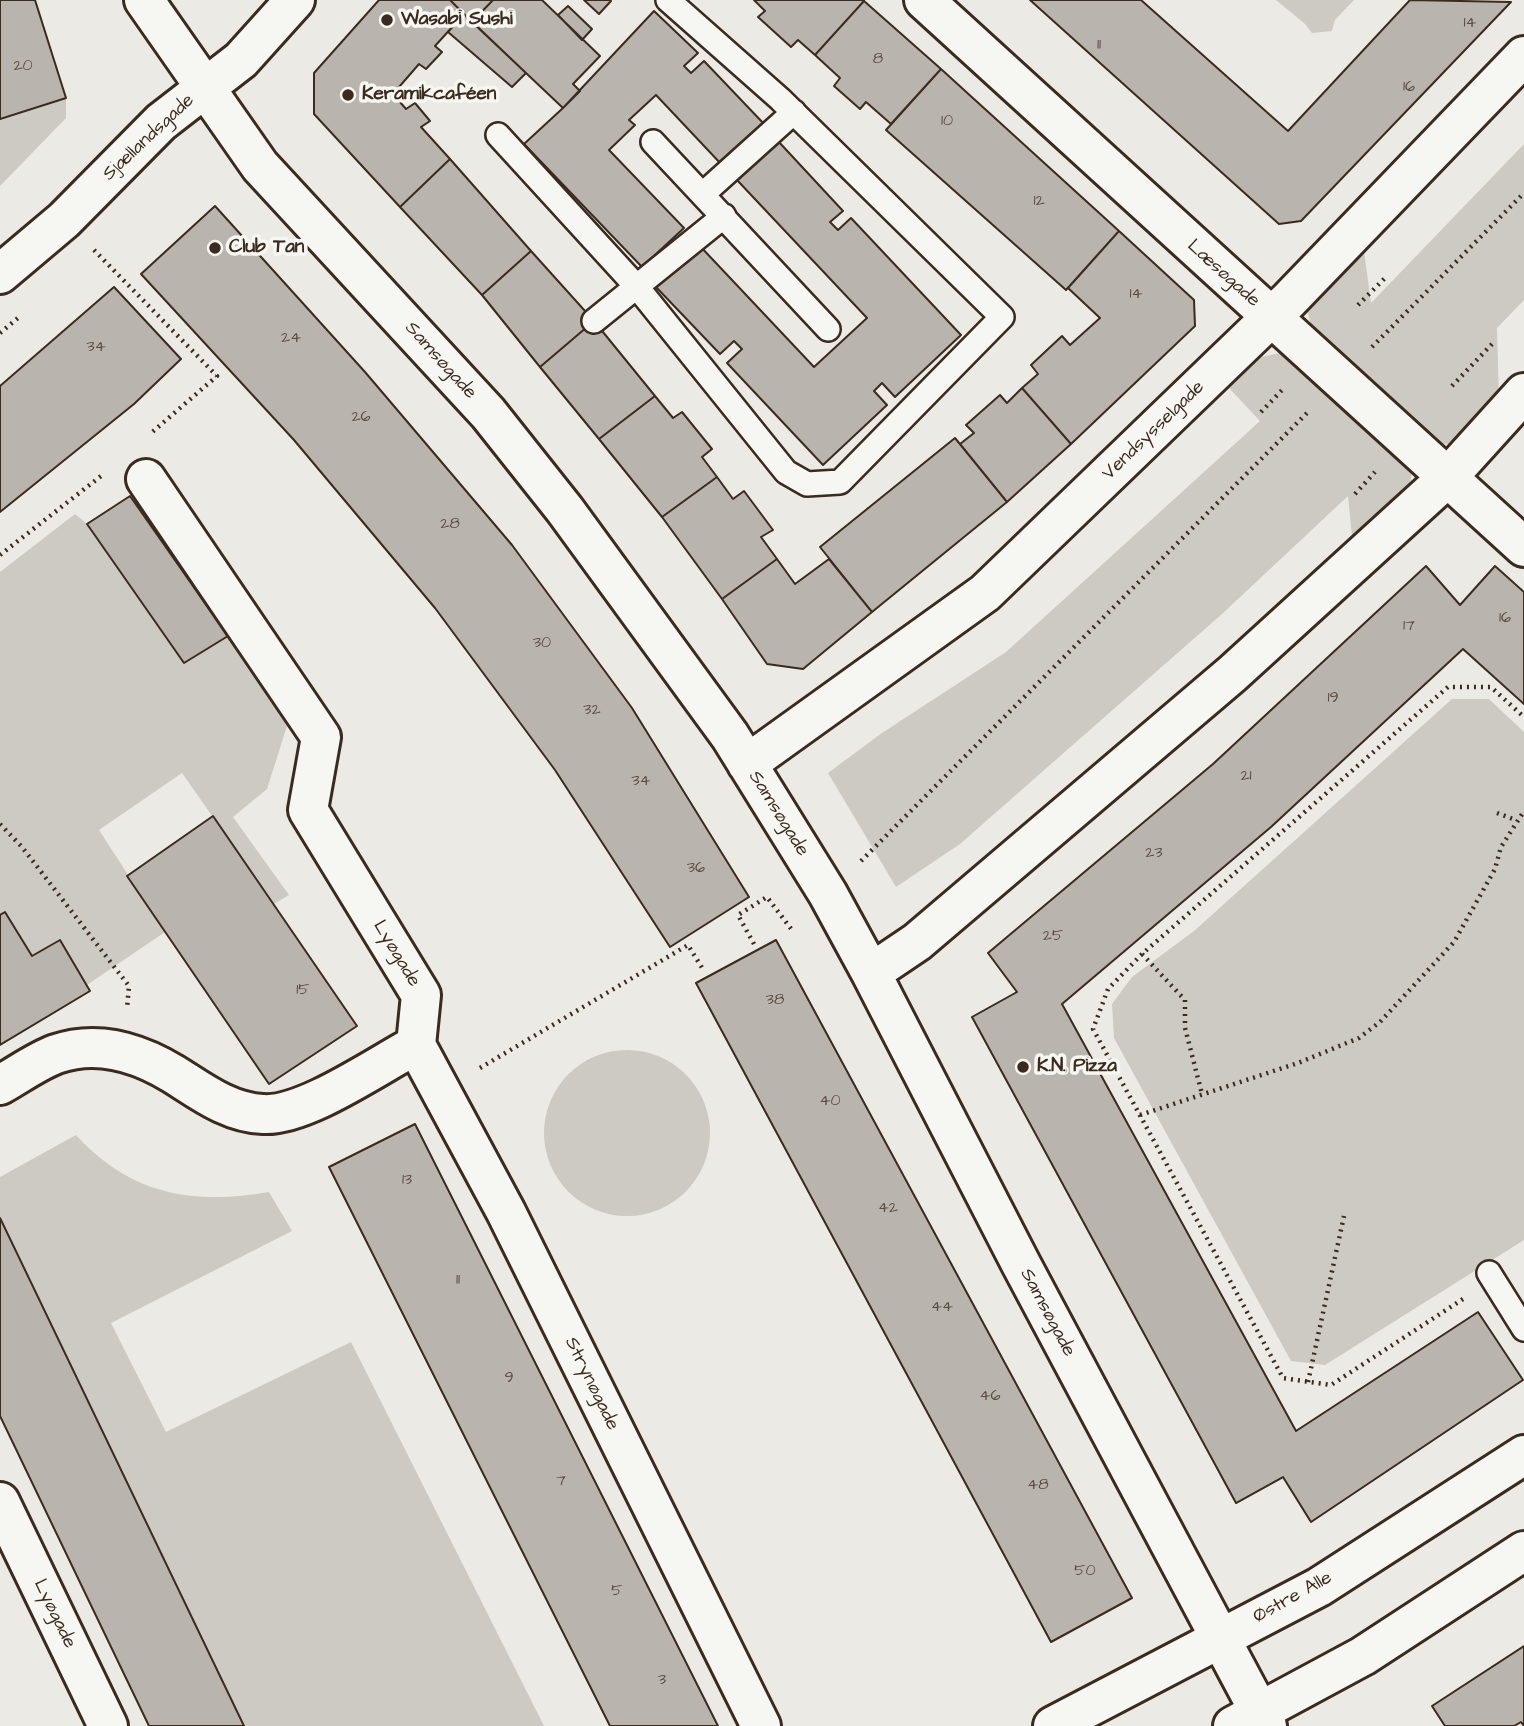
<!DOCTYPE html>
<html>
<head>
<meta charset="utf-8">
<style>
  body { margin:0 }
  canvas { display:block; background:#ebeae5 }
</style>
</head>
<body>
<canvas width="1524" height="1726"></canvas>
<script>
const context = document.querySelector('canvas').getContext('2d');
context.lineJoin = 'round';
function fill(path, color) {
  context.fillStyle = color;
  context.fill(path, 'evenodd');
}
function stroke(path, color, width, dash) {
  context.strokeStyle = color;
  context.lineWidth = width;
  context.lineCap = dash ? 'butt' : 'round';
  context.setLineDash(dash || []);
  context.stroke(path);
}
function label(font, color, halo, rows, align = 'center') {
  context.font = font + ' "Architects Daughter",sans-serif';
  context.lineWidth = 7;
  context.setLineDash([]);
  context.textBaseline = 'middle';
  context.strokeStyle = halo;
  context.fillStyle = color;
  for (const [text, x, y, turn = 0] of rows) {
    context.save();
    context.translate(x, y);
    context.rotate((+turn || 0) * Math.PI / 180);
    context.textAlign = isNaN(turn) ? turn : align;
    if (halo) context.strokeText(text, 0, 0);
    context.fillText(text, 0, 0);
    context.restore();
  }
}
const green = new Path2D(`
  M1276,0H1354L1335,20L1332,31L1312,33L1305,24Z
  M66,98V118L0,186V119Z
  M1524,144V300L1497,328L1499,404C1480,421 1460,452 1433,443L1313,336L1308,313L1310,300L1355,247L1364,251L1371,303Z
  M1280,353L1295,355L1412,470L1409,490L1353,546L1348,496L1222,614L960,844L896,887L828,773L882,733L1006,652L1260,421L1229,388L1261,357Z
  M75,514L87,524L184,663L228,636L287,726L267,789L233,817L289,895L274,904L182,773L99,830L165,932L87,985L60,940L32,956L4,912L0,915V572Z
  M1452,699H1489L1524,732V1240L1325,1365L1291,1361L1114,1038L1112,1004L1132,977L1194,931Z
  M544 1133a83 83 0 1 1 166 0a83 83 0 1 1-166 0Z
  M76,1135C131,1195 192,1205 269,1192L292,1231L111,1323L166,1432L351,1342L544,1726H244L0,1218V1177Z`);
const building = new Path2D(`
  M0,0H35L66,98L0,119Z
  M379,0H450L464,14L435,46L442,52L426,69L419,64L393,94L406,109L415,103L430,121L421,127L450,159L400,207L314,114V73Z
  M450,0H493L472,22Z
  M493,0H542L600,56L573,84L580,91L563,108L472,22Z
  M584,0H610L611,1L599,14Z
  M754,0H864V1L815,55L798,40L791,47L758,17L765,11Z
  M1030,0H1141L1288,131L1410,0L1511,2L1301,221L1279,224Z
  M864,1L941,69L891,124L866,102L860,109L834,86L840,78L815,55Z
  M568,6L592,29L582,40L558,15Z
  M654,11L698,53L684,66L691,73L704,61L765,125L722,165L656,95L629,120L635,125L609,150L684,228L642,267L524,144L563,108Z
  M464,14L526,73L512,87L448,32Z
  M941,69L1119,231L1066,290L886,130Z
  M778,141L843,211L830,222L838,230L851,218L961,335L895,397L882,383L874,391L887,405L823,465L727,363L742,349L734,341L720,354L655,286L699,245L814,367L867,318L737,180Z
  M450,159L531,251L482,295L400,207Z
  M215,206L365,372L512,545L632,708L749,897L670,947L555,770L435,608L294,440L141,274Z
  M1119,231L1194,300L1195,326L1071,444L1022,388L1038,374L1031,365L1062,336L1070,345L1100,318L1068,288Z
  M531,251L594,321L540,367L482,295Z
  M114,287L181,359L134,404L0,512V386Z
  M594,321L655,396L599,439L540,367Z
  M1022,388L1071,444L1007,502L960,444L974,433L966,425L1000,395L1007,403Z
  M655,396L673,418L682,412L712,449L702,457L717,477L662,517L599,439Z
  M955,438L1007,502L872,612L820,547Z
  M717,477L733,499L744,491L773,530L761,537L777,559L722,599L662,517Z
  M130,496L228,636L184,663L87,524Z
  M777,559L795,584L829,559L872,612L803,669L767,664L722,599Z
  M1426,566L1460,605L1495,566L1524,592V704L1463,649L1271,827L1062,1004L1296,1431L1478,1312L1523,1380L1311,1522L1283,1477L1236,1503L972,1017L1017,992L988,953L1213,764Z
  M213,816L357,1026L269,1084L127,876Z
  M5,912L32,956L60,940L90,991L0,1045V915Z
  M776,940L1132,1598L1051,1642L696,983Z
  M415,1124L718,1726H610L329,1167Z
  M0,1218L244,1726H149L0,1416Z
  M1524,1646V1726L1521,1722L1514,1726H1445L1432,1706Z`);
const path = new Path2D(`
  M94,250L217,376L150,434
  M1358,305L1386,277
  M0,333L18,318
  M1372,347L1524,193
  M1452,386L1492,344
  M1261,412L1283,389
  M1355,494L1375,472
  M0,555L101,476
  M1497,813L1516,820
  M0,824L22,847L129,986L127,1008
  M861,861L1309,411
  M754,944L738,915L767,897L792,930L794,928
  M1142,954L1185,1000V1028L1202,1094
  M480,1068L688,945L704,971
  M1140,1115L1298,1063L1359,1038L1380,1022L1454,942L1495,869L1501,847L1524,811
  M1463,1299L1331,1385L1283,1378L1093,1029L1108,989L1142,954L1448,687H1491L1524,717
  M1308,1382L1344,1216`);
const service = new Path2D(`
  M498,135L637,287L786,472L807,484L840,482L1002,317L780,99L668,0
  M653,142L828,329
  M703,194L794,112
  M594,321L724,216
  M1489,1273L1524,1329`);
const minor = new Path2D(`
  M144,0L260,166L488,413L565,510L730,736L828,894L871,973L1021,1264L1267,1726
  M924,0L1524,547
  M0,274L64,220L161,122L241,60L295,0
  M146,479L321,737L308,810L421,995L416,1045
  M747,764L985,593L1289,300L1524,56
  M871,973L917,942L1232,674L1447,478L1524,393
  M416,1045L506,1212L761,1726
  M0,1085C18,1075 37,1061 56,1054C102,1038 148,1056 186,1082C209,1097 234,1113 263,1114C304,1117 378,1065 416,1045
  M0,1502L108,1726`);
const tertiary = new Path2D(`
  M1053,1726L1319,1587L1524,1455
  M1233,1726L1363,1656L1524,1551`);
const markers = [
  [387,20,7,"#3b2a1e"],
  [348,95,7,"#3b2a1e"],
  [215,248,7,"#3b2a1e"],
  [1023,1067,7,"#3b2a1e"]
];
const numberNames = [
  ["14",1470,24],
  ["11",1099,46],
  ["8",878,60],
  ["20",23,67],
  ["16",1409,88],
  ["10",947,122],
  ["12",1039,202],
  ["14",1136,295],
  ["24",291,339],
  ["34",96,348],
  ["26",361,418],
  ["28",450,525],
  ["16",1505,619],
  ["17",1409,627],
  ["30",542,644],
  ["19",1333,699],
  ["32",592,711],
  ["21",1246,777],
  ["34",641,782],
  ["23",1154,854],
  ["36",696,869],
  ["25",1053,937],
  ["15",303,991],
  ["38",775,1001],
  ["40",830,1102],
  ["13",407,1181],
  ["42",888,1209],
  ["11",458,1281],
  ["44",942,1308],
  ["9",509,1379],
  ["46",990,1397],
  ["7",561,1482],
  ["48",1038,1486],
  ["50",1085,1572],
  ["5",617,1592],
  ["3",662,1681]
];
const poiNames = [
  ["Wasabi Sushi",401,20],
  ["Keramikcaféen",362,95],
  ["Club Tan",229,248],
  ["K.N. Pizza",1037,1067]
];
const streetNames = [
  ["Sjællandsgade",149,138,-43],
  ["Læsøgade",1223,274,42],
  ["Samsøgade",440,361,48],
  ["Vendsysselgade",1154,431,-44],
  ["Samsøgade",778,814,58],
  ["Lyøgade",396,954,59],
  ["Samsøgade",1047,1313,62],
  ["Strynøgade",591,1384,64],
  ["Østre Alle",1293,1598,-29],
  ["Lyøgade",54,1614,64]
];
fill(green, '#cdcac4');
fill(building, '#bab4ae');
stroke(building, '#3b2a1e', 2);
stroke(service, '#3b2a1e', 28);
stroke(minor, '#3b2a1e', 44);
stroke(tertiary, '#3b2a1e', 44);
stroke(path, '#3b2a1e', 4.5, [2, 5]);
stroke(service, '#f6f6f2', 23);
stroke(minor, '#f6f6f2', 38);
stroke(tertiary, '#f6f6f2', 38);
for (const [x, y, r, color] of markers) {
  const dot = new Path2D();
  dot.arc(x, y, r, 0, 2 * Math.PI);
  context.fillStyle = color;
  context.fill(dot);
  stroke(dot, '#f6f6f2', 2.5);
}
label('16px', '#5b4c42', null, numberNames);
label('bold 19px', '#3b2a1e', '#f6f6f2', poiNames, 'left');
label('19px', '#3b2a1e', '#f6f6f2', streetNames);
</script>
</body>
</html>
